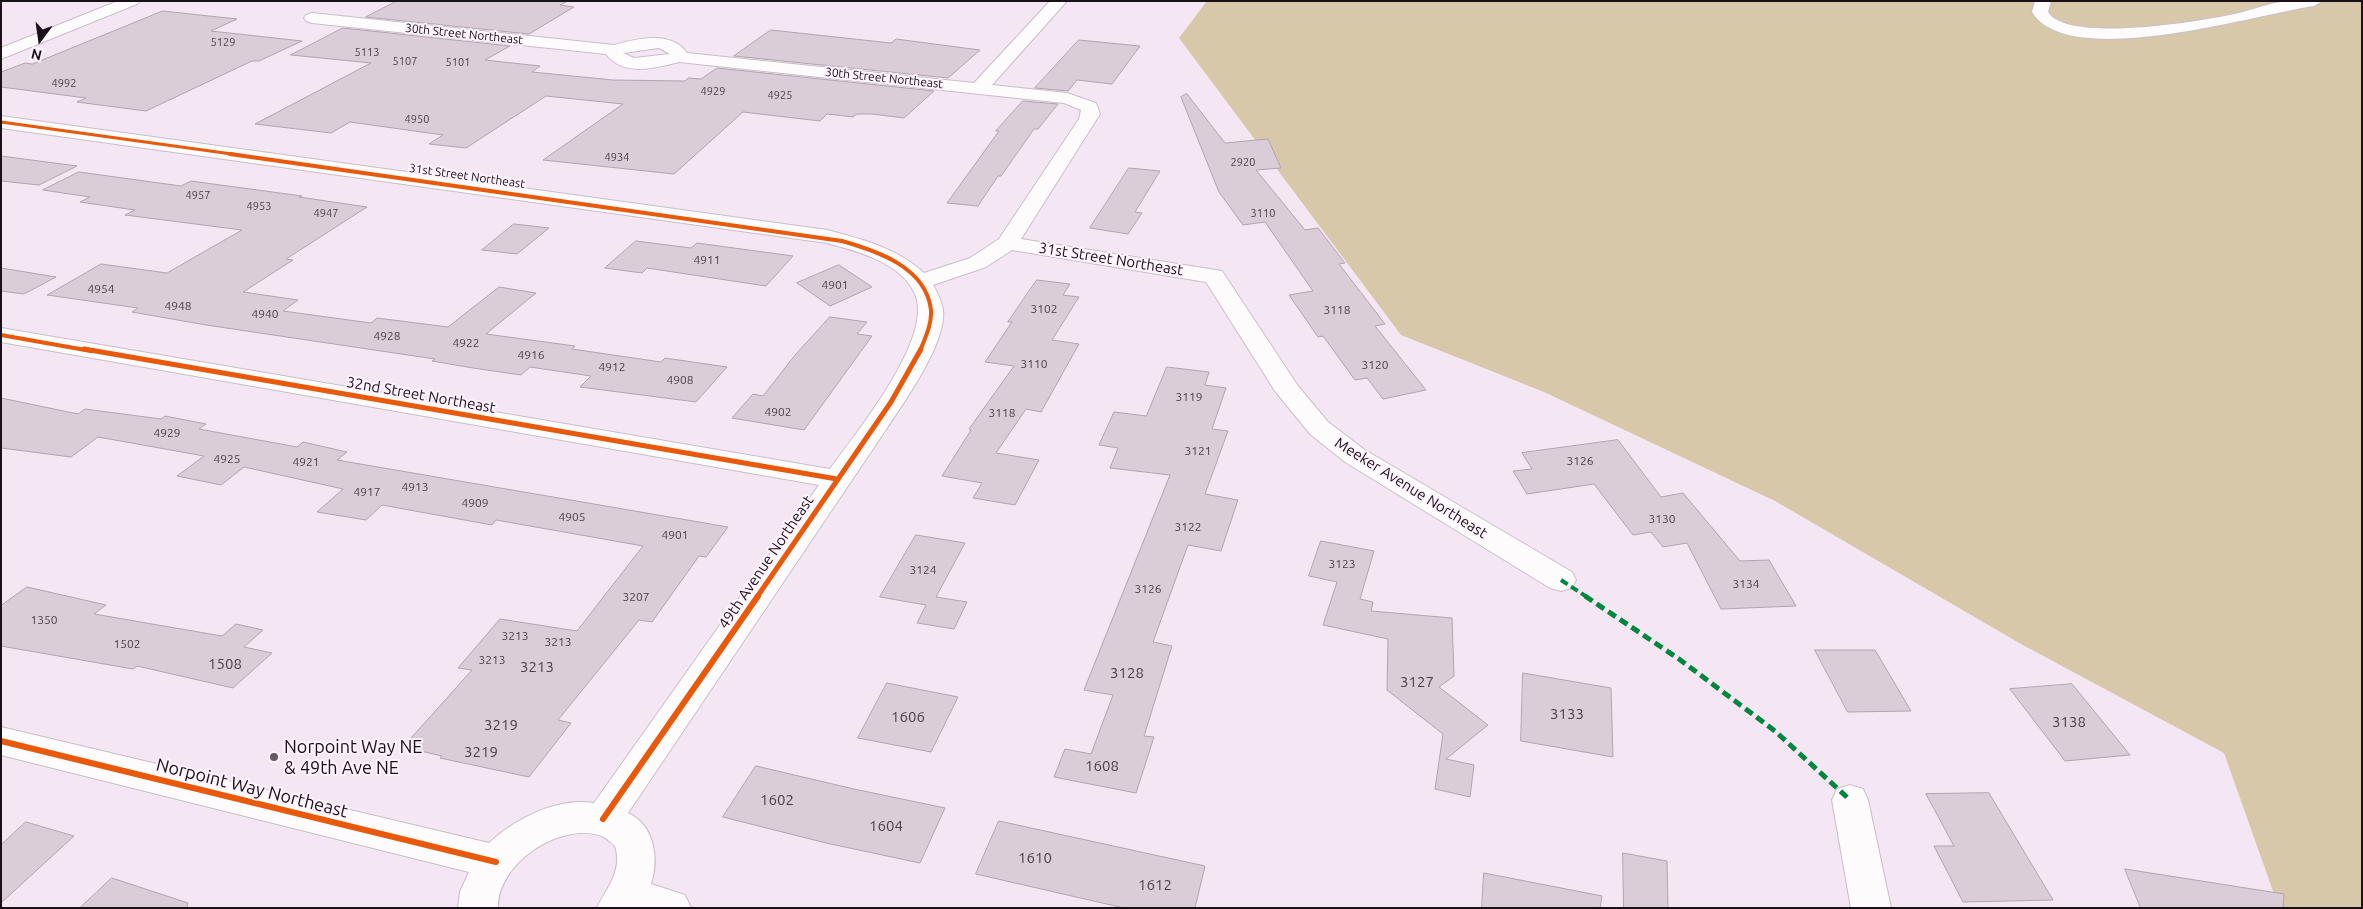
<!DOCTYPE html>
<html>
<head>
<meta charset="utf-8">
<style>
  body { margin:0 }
  #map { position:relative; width:2363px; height:909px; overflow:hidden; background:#f5e6f4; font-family:Ubuntu,sans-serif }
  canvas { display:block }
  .frame { position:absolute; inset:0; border:2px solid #191018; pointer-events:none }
  .north { position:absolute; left:15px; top:15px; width:50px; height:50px; -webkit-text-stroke:4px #fef3fd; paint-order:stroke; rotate:194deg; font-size:14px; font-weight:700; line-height:20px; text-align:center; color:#191018 }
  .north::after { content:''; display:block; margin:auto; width:18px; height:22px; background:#191018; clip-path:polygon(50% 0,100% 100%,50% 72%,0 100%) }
</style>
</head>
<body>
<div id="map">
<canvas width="2363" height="909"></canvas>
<div class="frame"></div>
<div class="north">N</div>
</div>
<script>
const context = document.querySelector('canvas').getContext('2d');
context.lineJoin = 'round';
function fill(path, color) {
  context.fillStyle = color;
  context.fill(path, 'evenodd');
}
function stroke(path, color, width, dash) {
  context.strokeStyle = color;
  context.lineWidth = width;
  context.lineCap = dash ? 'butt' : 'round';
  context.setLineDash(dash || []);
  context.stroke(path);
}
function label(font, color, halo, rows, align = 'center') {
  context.font = font + ' Ubuntu,sans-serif';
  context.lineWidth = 4;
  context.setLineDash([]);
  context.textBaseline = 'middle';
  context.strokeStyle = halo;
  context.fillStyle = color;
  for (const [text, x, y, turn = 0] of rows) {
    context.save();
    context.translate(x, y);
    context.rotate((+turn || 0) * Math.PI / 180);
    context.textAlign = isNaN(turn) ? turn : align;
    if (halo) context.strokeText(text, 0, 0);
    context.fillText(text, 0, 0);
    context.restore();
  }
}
const forest = new Path2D(`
  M1207,1H2362V908H2279L2224,753L2021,644L1775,501L1544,392L1401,335L1179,38Z`);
const building = new Path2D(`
  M397,1H568L560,5L574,7L529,34L366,17Z
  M163,11L237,19L211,31L302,41L259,61H252L146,111L77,102L86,98L1,87V72L25,63L32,64Z
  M343,28L510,46L485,60L540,66L532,72L613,80L685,81L688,78L701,79L717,68L934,91L904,118L872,114H857L853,117L827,114L820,121L743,112L674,174L543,160L623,104L546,96L466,148L429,144L443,135L350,122L331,133L255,124L371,63L291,55Z
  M771,30L891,43L896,39L980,50L948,78L734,56Z
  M1079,40L1140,46L1112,84L1077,80L1068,91L1035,88Z
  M1187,94L1225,143L1268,139L1281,168L1256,170L1305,230L1318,228L1345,263L1339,264L1385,324L1375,326L1426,390L1383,399L1367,378L1355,380L1323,336L1318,337L1289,295L1313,291L1265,222L1243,225L1219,192L1181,97Z
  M1023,101L1058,104L1038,129H1034L1001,176H998L978,206L947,203L999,131H996Z
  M1,156L77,166L39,185L1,181Z
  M1129,168L1160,171L1135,212L1142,213L1128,234L1090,228Z
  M79,172L181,186L191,181L302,196L299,197L367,207L286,259L293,260L243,292L298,300L283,311L371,323L377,318L448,327L499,287L536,293L486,334L575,346L572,349L661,362L665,358L727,367L696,402L580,387L591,376L530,367L521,375L473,368L432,361L435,359L206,325L132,312L138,308L47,295L101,264L167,273L242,230L125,215L135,210L80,202L90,197L43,190Z
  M514,224L549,228L517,254L482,250Z
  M636,241L691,248L697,243L793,256L766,286L647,268L642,273L605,268Z
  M839,265L872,287L830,306L797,283Z
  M1,268L56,277L24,294L1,291Z
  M1037,280L1070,284L1063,295L1079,297L1052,340L1079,344L1041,412L1026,409L996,453L1039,460L1015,505L973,498L982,483L942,476L971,430L969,429L1014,366L985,362L1012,322H1008Z
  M830,317L867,322L857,334L872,336L804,430L732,418L753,394L763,396L796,354Z
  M1167,367L1209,372L1205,385L1226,388L1212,429L1228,431L1205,494L1238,500L1221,551L1188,545L1153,642L1172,646L1144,736L1154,737L1136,793L1054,777L1065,749L1091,754L1113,695L1084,690L1170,475L1110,468L1118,448L1099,445L1114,412L1146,416Z
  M1,398L78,414L85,409L161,419L165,416L206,424L199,429L297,447L303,442L347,452L337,460L728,527L706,557L699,556L652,622L639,620L558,720L571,723L529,777L440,758L442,756L403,747L472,670L458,668L500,619L577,631L643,546L496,520L492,525L382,505L366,520L317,512L343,489L244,467L221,485L177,476L204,456L98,437L71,457L1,448Z
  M1618,440L1661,497L1683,493L1740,561L1769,560L1796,606L1721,609L1687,543L1663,547L1651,532L1633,535L1594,484L1527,494L1513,471L1532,469L1522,453Z
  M916,535L965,543L936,597L967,602L954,629L917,623L926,605L880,597Z
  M1321,541L1374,551L1360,599L1373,602L1371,611L1452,618L1454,676L1439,687L1488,725L1446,759L1474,765L1470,797L1435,789L1443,734L1387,690L1388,639L1323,625L1337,582L1309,576Z
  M27,587L106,605L94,614L222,636L236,624L263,630L244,647L272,653L233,688L137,666L133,669L1,646V606Z
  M1815,650H1875L1911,711L1848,712Z
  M1523,673L1611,688L1613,757L1521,741Z
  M887,683L958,697L931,752L858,738Z
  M2072,684L2130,755L2065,761L2010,689Z
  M756,766L854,789L945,808L920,863L826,843L723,817Z
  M1989,793L2053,900L1963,902L1934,846H1954L1926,794Z
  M999,821L1205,866L1195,908H1124L976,874Z
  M26,822L74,836L1,903V845Z
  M1623,853L1667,861L1668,908H1624Z
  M2125,869L2284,894L2283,908H2141Z
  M1484,873L1602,896L1600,908H1482Z
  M112,878L188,903L187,908H80Z`);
const minor = new Path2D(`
  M118,1H140L137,4L1,59V48Z
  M1050,1H1067L992,85L1067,93L1096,103L1100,114L1021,239L1222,271L1298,386L1328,422L1365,450L1572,572L1576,580L1572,588L1561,591L1550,588L1345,462L1310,434L1275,391L1206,282L1012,250L986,267L933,285C938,293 941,300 943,310C947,342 905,401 887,428L628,813C655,825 659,860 651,884L685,895L691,908H597C607,887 623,871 615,846C610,842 606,837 599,835C558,823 497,864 498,908H458L460,892L469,872L1,755V727L489,843C515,819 557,797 594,803L819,485L1,342V328L830,469C855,434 937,335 914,292C899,262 857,251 827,243L1,128V116L827,230C862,239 897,248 924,273L970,258L999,239L1079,119L1081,110L1064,103L679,62C656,68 623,77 606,54L312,23L306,21L304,18L306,15L312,13L614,45C637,39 671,30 687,53L974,83ZM659,48L670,54L634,58L623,53Z
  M2035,1H2051L2048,12C2068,44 2201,21 2235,14C2252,10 2269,3 2287,1C2298,0 2310,1 2322,1L2314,6C2257,14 2068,72 2032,12Z
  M1850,785L1863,789L1868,800L1891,908H1851L1832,800L1837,789Z`);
const quietFar1 = new Path2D(`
  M1561,580L1587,597`);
const quiet = new Path2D(`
  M1585,596L1679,659L1775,731L1850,800`);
const cyclewayFar3 = new Path2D(`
  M1,122L239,155`);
const cyclewayFar2 = new Path2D(`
  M230,154L842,241C877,251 926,267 931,310C932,324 925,338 920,351
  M1,335L91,351`);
const cyclewayFar1 = new Path2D(`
  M84,349L837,479
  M757,597L891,402L921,349`);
const cycleway = new Path2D(`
  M1,741L496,862
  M603,819L758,596`);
const markers = [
  [274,757,5,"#665b65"]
];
const farNumbernames = [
  ["5129",223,42],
  ["5113",367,52],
  ["5107",405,61],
  ["5101",458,62],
  ["4992",64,83],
  ["4929",713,91],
  ["4925",780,95],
  ["4950",417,119],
  ["4934",617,157],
  ["2920",1243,162],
  ["4957",198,195],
  ["4953",259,206],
  ["4947",326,213],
  ["3110",1263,213]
];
const farStreetnames = [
  ["30th Street Northeast",464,34,6],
  ["30th Street Northeast",884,78,6],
  ["31st Street Northeast",467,176,8]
];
const numberNames = [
  ["4911",707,260],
  ["4901",835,285],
  ["4954",101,289],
  ["4948",178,306],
  ["3102",1044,309],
  ["3118",1337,310],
  ["4940",265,314],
  ["4928",387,336],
  ["4922",466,343],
  ["4916",531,355],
  ["3110",1034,364],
  ["3120",1375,365],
  ["4912",612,367],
  ["4908",680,380],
  ["3119",1189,397],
  ["4902",778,412],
  ["3118",1002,413],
  ["4929",167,433],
  ["3121",1198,451],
  ["4925",227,459],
  ["3126",1580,461],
  ["4921",306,462],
  ["4913",415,487],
  ["4917",367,492],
  ["4909",475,503],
  ["4905",572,517],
  ["3130",1662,519],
  ["3122",1188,527],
  ["4901",675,535],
  ["3123",1342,564],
  ["3124",923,570],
  ["3134",1746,584],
  ["3126",1148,589],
  ["3207",636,597],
  ["1350",44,620],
  ["3213",515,636],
  ["3213",558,642],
  ["1502",127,644],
  ["3213",492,660]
];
const streetNames = [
  ["31st Street Northeast",1111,259,9],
  ["32nd Street Northeast",421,395,10],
  ["Meeker Avenue Northeast",1411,488,32],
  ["49th Avenue Northeast",766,562,-56]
];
const nearNumbernames = [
  ["1508",225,664],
  ["3213",537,667],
  ["3128",1127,673],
  ["3127",1417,682],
  ["3133",1567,714],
  ["1606",908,717],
  ["3138",2069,722],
  ["3219",501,725],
  ["3219",481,752],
  ["1608",1102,766],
  ["1602",777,800],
  ["1604",886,826],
  ["1610",1035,858],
  ["1612",1155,885]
];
const nearPoinames = [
  ["Norpoint Way NE",284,747],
  ["& 49th Ave NE",284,768]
];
const nearStreetnames = [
  ["Norpoint Way Northeast",252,788,14]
];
fill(forest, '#d7c8a9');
fill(building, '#dacdd8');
stroke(building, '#b0a4af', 1);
stroke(minor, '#cabec9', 2);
fill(minor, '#fefbfd');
stroke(quietFar1, '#00873e', 4, [8, 4]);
stroke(quiet, '#00873e', 5, [9, 5]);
stroke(cyclewayFar3, '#e8590c', 3);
stroke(cyclewayFar2, '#e8590c', 4);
stroke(cyclewayFar1, '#e8590c', 5);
stroke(cycleway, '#e8590c', 6);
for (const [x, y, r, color] of markers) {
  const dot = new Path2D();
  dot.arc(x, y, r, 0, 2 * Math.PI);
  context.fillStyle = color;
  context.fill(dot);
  stroke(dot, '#fef3fd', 2);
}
label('11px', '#493f48', null, farNumbernames);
label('12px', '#191018', '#fef3fd', farStreetnames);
label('12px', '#493f48', null, numberNames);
label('15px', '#191018', '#fef3fd', streetNames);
label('15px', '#493f48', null, nearNumbernames);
label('18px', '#191018', '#fef3fd', nearPoinames, 'left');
label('18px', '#191018', '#fef3fd', nearStreetnames);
</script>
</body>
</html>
